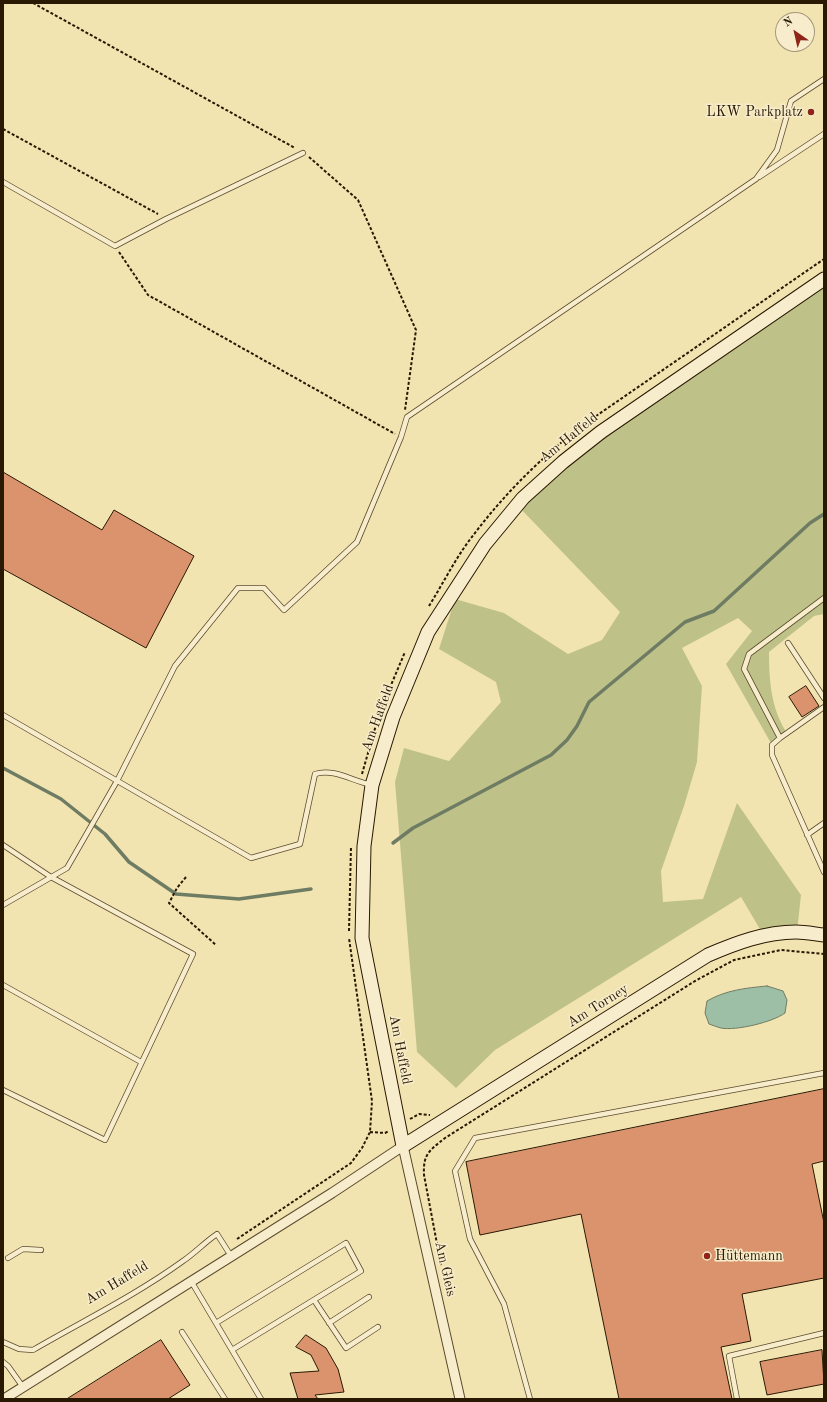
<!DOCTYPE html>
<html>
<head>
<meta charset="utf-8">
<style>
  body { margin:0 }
  #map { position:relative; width:827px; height:1402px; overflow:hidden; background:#f2e4b1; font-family:"Old Standard TT",serif }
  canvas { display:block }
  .frame { position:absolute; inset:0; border:4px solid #291802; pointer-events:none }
  .north { position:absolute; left:775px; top:12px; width:40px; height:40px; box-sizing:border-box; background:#f7edcc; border:1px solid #a5987b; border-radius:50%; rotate:326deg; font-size:11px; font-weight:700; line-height:16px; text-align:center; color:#291802 }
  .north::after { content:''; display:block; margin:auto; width:14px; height:18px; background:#8f2418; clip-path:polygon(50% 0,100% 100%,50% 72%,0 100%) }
</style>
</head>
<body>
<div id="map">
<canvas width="827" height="1402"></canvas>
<div class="frame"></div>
<div class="north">N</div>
</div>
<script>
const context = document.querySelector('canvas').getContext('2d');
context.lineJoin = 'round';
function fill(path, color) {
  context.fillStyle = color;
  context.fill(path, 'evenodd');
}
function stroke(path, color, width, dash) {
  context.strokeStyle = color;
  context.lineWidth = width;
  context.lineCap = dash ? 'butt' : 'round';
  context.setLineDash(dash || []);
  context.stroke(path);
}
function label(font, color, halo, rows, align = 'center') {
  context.font = font + ' "Old Standard TT",serif';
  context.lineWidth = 3;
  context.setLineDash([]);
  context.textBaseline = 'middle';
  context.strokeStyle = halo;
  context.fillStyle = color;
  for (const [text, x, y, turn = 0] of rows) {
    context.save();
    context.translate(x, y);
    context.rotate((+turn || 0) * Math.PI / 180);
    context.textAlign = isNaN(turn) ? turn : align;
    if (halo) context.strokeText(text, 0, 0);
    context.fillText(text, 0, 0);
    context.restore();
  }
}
const green = new Path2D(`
  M824,279V614L814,616L769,652C769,680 771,709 787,733L772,745L726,664L752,631L738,618L682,648L702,686L697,762L684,806L661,871L663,902L703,899L737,803L801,895L797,932L764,936L741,897L495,1050L456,1088L417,1052L395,782L404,748L449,761L501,702L496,682L439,649L455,599L504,613L568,654L602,640L620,612L517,505L563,462Z`);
const water = new Path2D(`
  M767,986L783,991L787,1000L785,1013C773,1022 736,1031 721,1028C717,1027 712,1025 709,1024L705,1013L707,1001C726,990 746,988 767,986Z`);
const stream = new Path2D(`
  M3,768L61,799L105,834L129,862L176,894L239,899L311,889
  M393,843L413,828L551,755L567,740L577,726L589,702L685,622L714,611L810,523L824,514`);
const building = new Path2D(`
  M3,472L102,530L114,510L194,556L146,648L3,569Z
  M806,686L819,706L802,717L789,697Z
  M824,1089V1161L812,1164L824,1223V1278L742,1294L751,1341L721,1347L732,1399H619L581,1214L480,1235L466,1162Z
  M306,1335L326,1348L338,1369L344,1392L315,1395L318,1399H298L290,1373L319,1371L311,1355L296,1347Z
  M161,1340L190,1385L168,1399H67Z
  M822,1350L824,1384L767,1395L760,1362Z`);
const path = new Path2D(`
  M33,3L295,148
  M3,129L158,214
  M309,157L358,200L416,330L405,410
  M119,252L148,295L395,434
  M429,606C444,582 457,555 475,533C506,492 543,456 583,425L824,259
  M362,774L380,711L405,652
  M186,877L177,888L169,903L216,945
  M349,931L351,846
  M410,1119L419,1114L430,1115
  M370,1132L385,1133L389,1131
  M237,1239L351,1163L362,1148L370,1132L372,1101L349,938
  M441,1265L424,1175C423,1154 429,1151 445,1138L695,981L734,960L781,950L824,954`);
const lane = new Path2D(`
  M759,177L824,134
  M3,182L115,246L166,219L303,153
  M824,598L749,654L744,669L780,738L772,745V755L824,872
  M788,643L824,698
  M3,715L251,858L300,844L315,774C334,768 352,781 372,785
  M780,738L824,707
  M807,835L824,823
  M3,845L51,877L193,954L105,1140L3,1090
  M3,905L67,868L117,781L175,666L238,588H264L284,610L357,542L401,437L407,417L756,179L777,150L791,101L824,79
  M3,985L141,1062
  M8,1258L23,1249L41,1250
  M191,1281L261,1399
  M314,1300L346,1348L378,1327
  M216,1323L346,1243L361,1271L232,1350
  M329,1323L369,1297
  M182,1332L225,1399
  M3,1342L19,1349L33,1350C83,1321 136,1295 183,1261C195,1253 205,1242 217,1234L231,1256
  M3,1362L8,1366L23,1387
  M530,1399L504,1304L470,1239L455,1171L475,1138L824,1073
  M737,1399L729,1356L824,1333`);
const street = new Path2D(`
  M4,1399L332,1193L403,1146L460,1399`);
const secondary = new Path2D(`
  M824,279L601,432L563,462L523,498L485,544L428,632L393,717L372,785L364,846L362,938L403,1146L708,955C736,943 765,932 796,932C805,932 815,934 824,935`);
const markers = [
  [811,112,4,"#8f2418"],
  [707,1256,4,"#8f2418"]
];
const poiNames = [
  ["LKW Parkplatz",803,112],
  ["Hüttemann",715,1256,"left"]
];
const streetNames = [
  ["Am Haffeld",569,438,-39],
  ["Am Haffeld",378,718,-70],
  ["Am Torney",598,1006,-32],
  ["Am Haffeld",400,1050,79],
  ["Am Gleis",445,1269,77],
  ["Am Haffeld",117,1283,-31]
];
fill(green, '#bfc288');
fill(water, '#9dbfa6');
stroke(water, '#6f7c64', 1);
stroke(stream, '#6f7c64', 3.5);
fill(building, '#db936d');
stroke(building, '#291802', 1);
stroke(lane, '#5b4b2e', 6);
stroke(street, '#5b4b2e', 11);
stroke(secondary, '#291802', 15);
stroke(path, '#291802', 2, [3, 2]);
stroke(lane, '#f7edcc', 4.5);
stroke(street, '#f7edcc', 9);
stroke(secondary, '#f7edcc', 13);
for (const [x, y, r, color] of markers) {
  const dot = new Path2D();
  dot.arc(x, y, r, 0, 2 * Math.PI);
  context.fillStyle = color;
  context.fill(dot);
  stroke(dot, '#f7edcc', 1.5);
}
label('14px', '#291802', '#f7edcc', poiNames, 'right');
label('14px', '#291802', '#f7edcc', streetNames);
</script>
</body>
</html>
